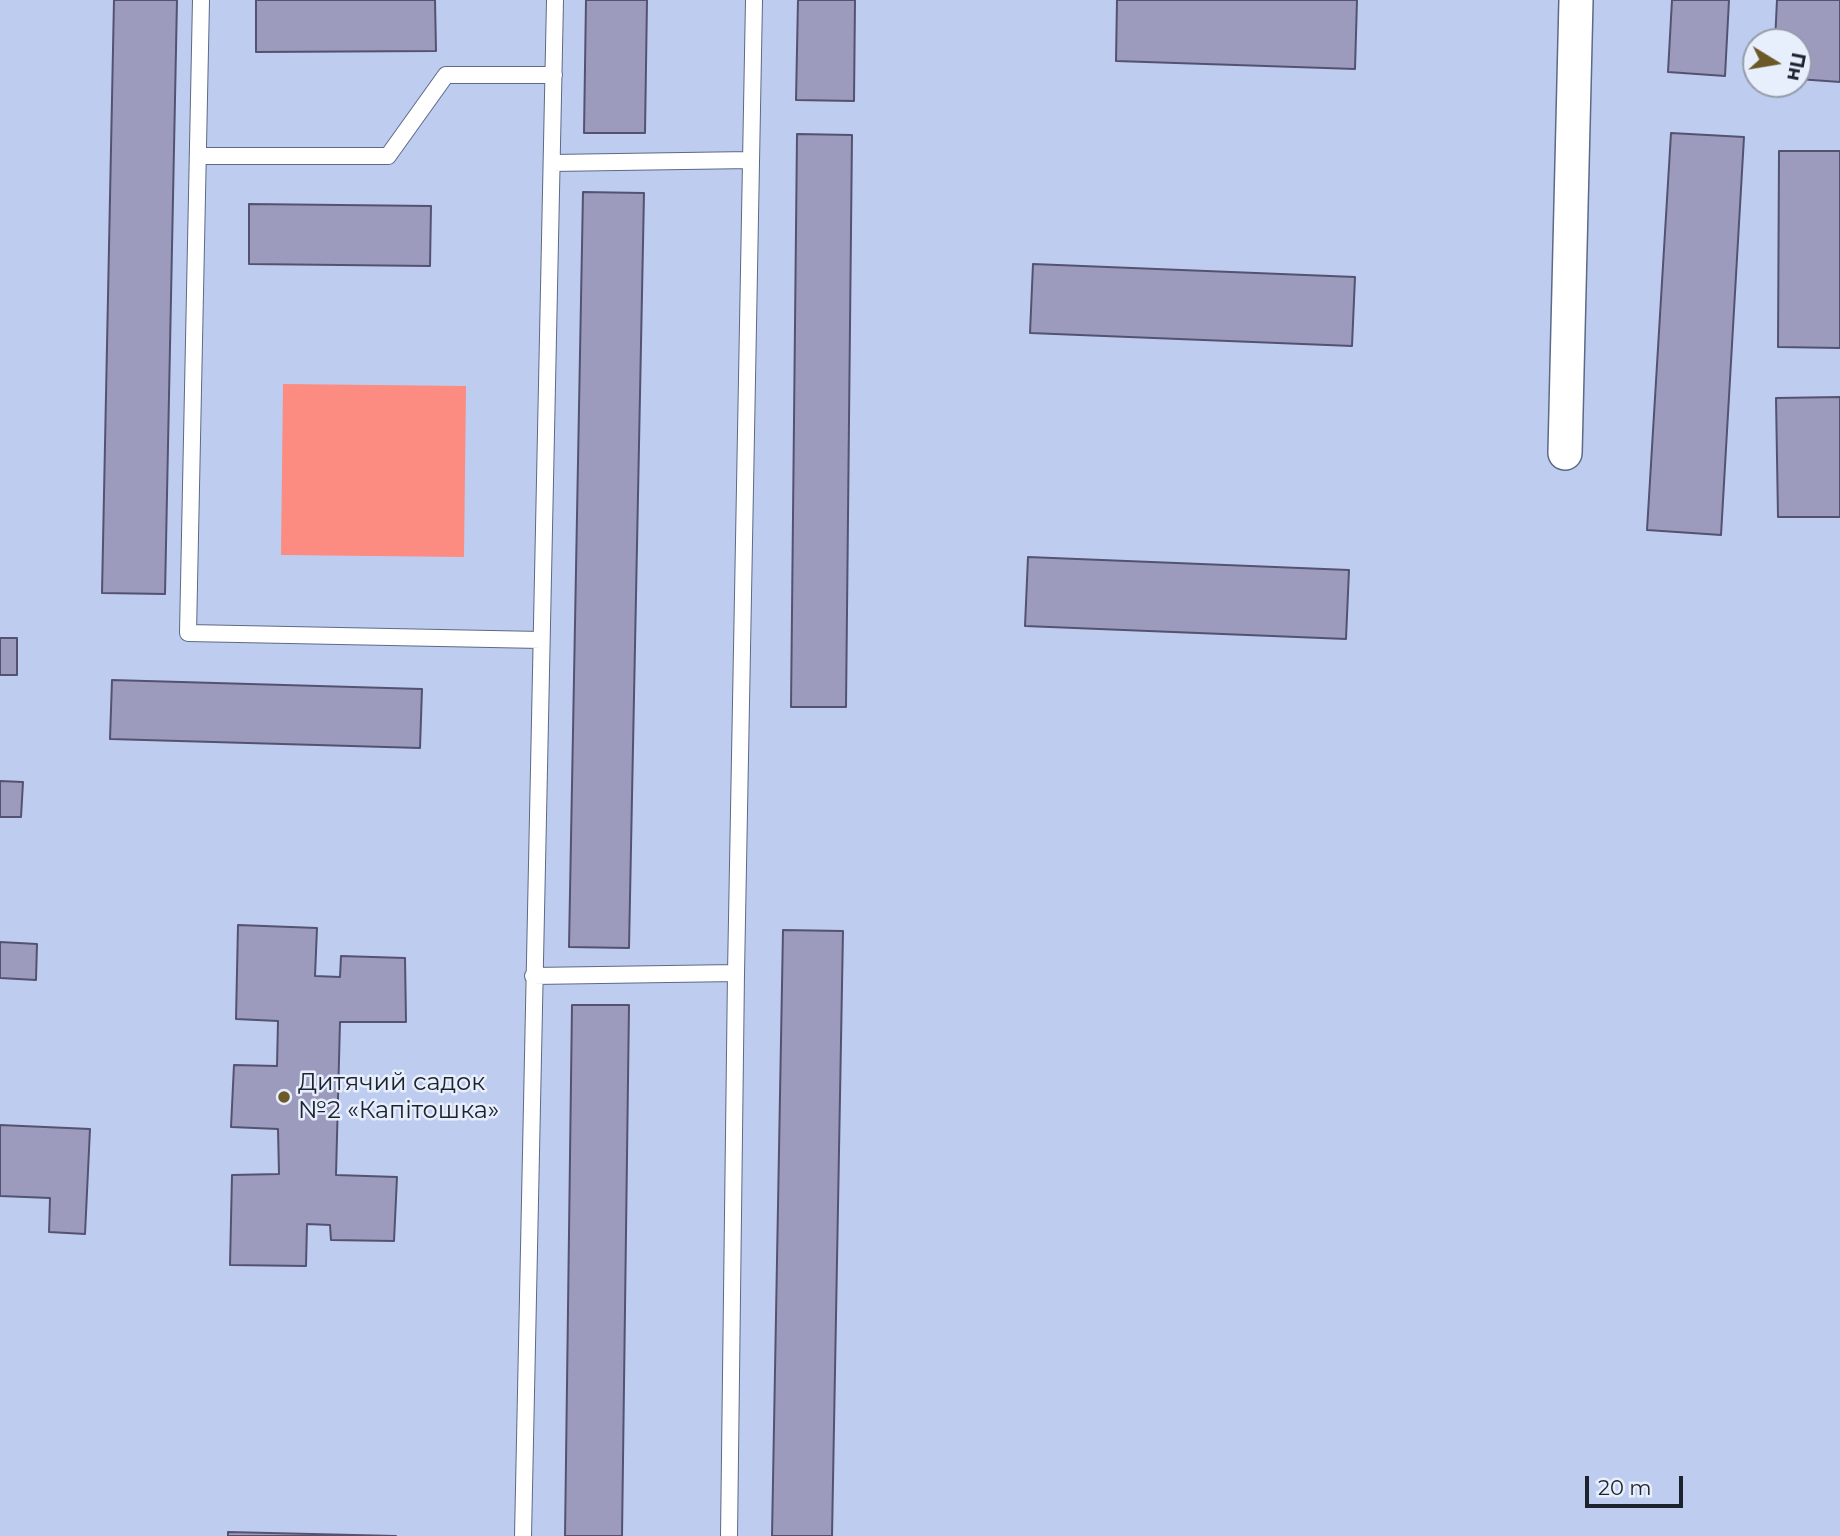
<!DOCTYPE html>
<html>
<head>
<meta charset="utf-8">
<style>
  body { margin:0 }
  #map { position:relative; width:1840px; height:1536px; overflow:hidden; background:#becdef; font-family:Montserrat,sans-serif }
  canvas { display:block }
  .north { position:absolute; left:1742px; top:28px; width:70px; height:70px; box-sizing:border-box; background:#e7eefc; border:2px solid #969caa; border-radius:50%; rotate:101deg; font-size:19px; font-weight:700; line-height:28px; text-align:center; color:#1c222e }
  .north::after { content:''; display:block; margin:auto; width:24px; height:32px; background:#6d5928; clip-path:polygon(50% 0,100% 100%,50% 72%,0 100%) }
  .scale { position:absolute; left:1585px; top:1476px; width:98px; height:32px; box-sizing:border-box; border:4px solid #1c222e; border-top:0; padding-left:9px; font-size:21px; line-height:24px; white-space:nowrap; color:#1c222e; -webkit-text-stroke:5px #e7eefc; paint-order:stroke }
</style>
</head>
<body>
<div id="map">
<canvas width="1840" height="1536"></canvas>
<div class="north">Пн</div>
<div class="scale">20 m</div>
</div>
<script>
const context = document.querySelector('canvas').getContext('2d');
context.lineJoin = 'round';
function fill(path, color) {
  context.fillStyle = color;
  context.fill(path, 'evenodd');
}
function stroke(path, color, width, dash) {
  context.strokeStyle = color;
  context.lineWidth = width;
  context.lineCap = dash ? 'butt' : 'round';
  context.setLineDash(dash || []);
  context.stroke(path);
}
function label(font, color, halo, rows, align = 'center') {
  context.font = font + ' Montserrat,sans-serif';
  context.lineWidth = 5;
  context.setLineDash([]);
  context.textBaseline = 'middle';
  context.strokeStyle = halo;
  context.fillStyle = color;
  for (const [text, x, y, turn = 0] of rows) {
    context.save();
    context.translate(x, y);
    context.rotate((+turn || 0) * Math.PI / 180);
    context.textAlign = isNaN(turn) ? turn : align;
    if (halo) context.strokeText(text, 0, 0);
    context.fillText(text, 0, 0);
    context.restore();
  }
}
const green = new Path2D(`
  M283,384L466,386L464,557L281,555Z`);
const building = new Path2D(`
  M114,0H177L165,594L102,593Z
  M256,0H435L436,51L256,52Z
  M586,0H647L645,133H584Z
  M798,0H855L854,101L796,100Z
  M1117,0H1357L1355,69L1116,61Z
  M1672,0H1729L1725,76L1668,72Z
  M1777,0H1840V82L1798,79V42H1775Z
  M1671,133L1744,137L1721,535L1647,530Z
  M797,134L852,135L846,707H791Z
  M1779,151H1840V348L1778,347Z
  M583,192L644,193L629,948L569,947Z
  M249,204L431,206L430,266L249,264Z
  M1033,264L1355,277L1352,346L1030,333Z
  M1840,397V517H1778L1776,398Z
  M1028,557L1349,570L1346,639L1025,626Z
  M0,638H17V675H0Z
  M112,680L422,689L420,748L110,739Z
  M0,781L23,782L21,817H0Z
  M238,925L317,928L315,976L340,977L341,956L405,958L406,1022H340L336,1175L397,1177L394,1241L331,1240L330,1225L307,1224L306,1266L230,1265L232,1175L279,1174L278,1129L231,1127L234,1065L277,1066L278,1021L236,1019Z
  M783,930L843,931L832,1536H772Z
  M0,942L37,944L36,980L0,978Z
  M572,1005H629L622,1536H565Z
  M0,1125L90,1129L85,1234L49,1232L50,1198L0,1196Z
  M228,1532L396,1536H228Z`);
const service = new Path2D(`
  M201,0L188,633L541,640
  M198,156H388L446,75H554
  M552,163L750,160
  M533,976L736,973
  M523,1536L555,0
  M729,1536L736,973L754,0`);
const minor = new Path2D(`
  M1565,453L1576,0`);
const markers = [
  [284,1097,7,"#6d5928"]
];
const poiNames = [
  ["Дитячий садок",298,1083],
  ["№2 «Капітошка»",298,1111]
];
fill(green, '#fc8b81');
fill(building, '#9c9bbd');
stroke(building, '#545271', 2);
stroke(service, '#5c6987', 18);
stroke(minor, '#5c6987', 36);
stroke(service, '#fff', 16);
stroke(minor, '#fff', 33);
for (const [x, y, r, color] of markers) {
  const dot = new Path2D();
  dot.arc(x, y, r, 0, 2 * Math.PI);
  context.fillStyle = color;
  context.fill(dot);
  stroke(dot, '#e7eefc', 2.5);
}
label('24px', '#1c222e', '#e7eefc', poiNames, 'left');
</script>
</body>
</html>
